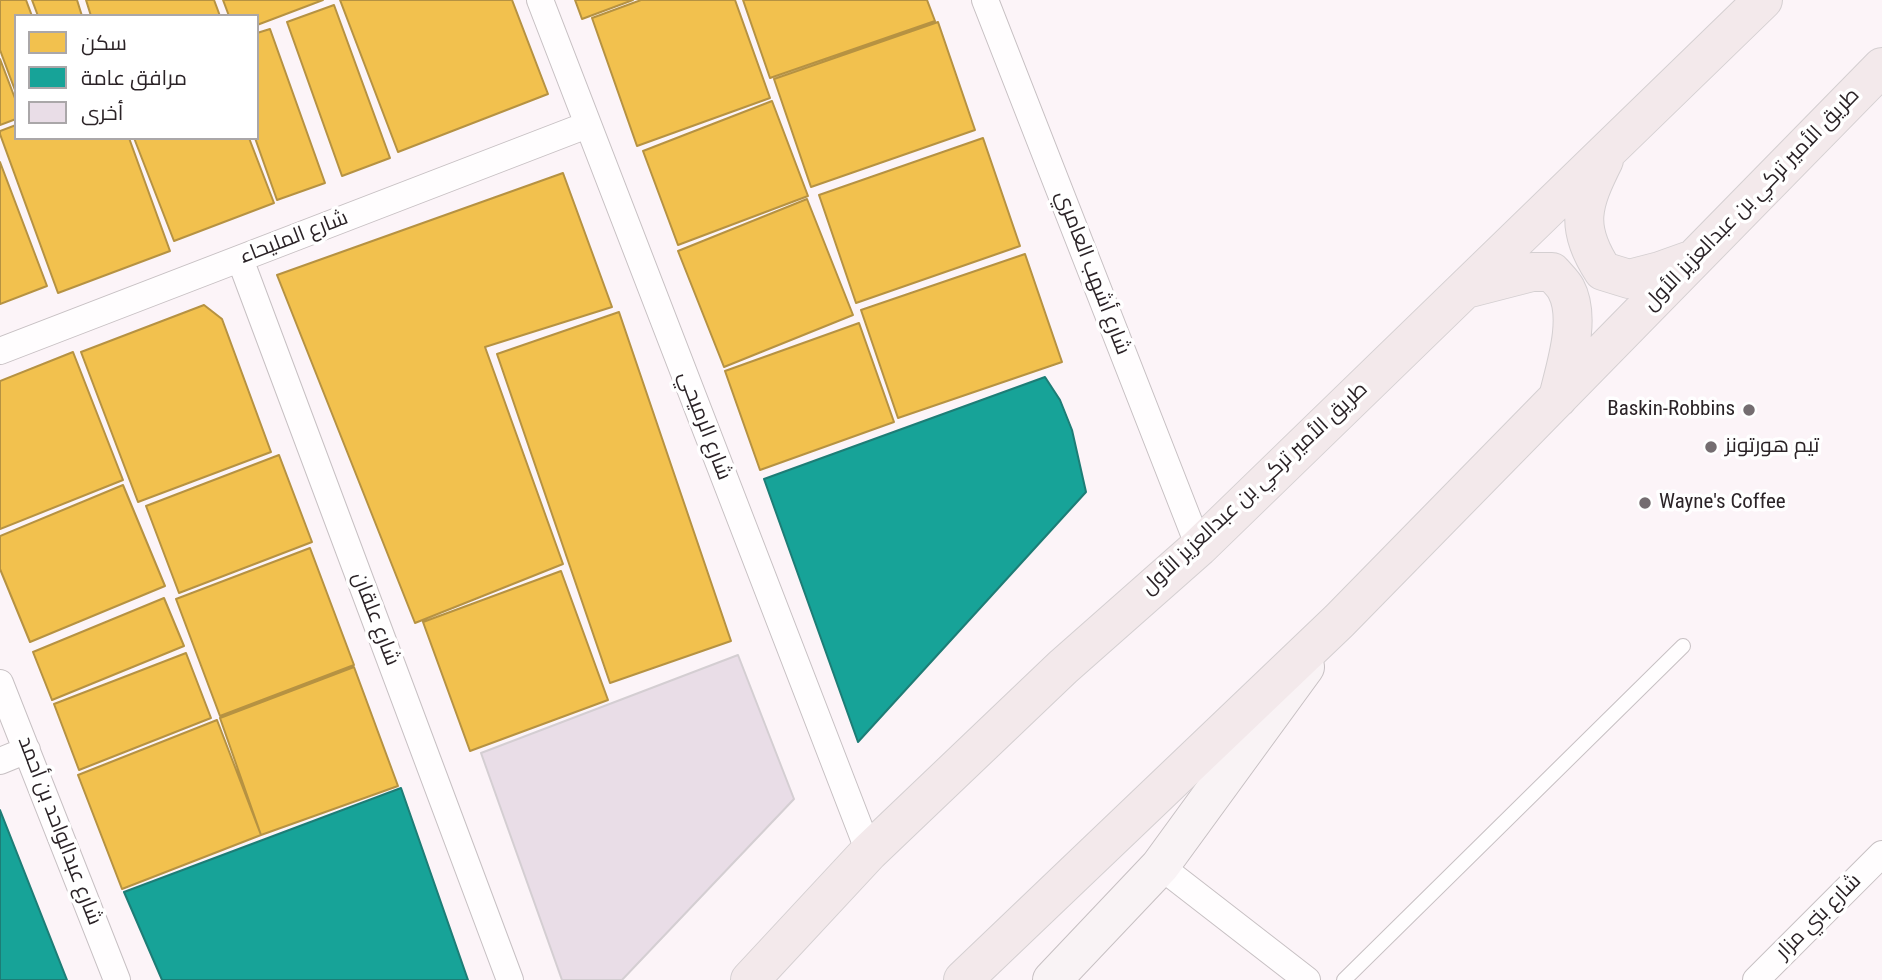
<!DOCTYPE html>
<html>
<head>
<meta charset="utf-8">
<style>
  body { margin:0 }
  #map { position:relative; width:1882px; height:980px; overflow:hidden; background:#fcf4f8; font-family:"Roboto Condensed",Cairo,sans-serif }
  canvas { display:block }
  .legend { position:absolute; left:14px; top:14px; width:245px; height:126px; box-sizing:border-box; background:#fff; border:2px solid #aaa7a9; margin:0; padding:9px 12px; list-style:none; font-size:21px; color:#2b2327 }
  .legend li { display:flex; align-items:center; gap:14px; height:35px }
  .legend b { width:35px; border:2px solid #aaa7a9 }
</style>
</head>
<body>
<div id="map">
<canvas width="1882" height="980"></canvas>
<ul class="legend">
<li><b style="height:19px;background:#f2c14e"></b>سكن</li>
<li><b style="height:19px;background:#17a398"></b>مرافق عامة</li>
<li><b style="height:19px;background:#e9dde7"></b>أخرى</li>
</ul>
</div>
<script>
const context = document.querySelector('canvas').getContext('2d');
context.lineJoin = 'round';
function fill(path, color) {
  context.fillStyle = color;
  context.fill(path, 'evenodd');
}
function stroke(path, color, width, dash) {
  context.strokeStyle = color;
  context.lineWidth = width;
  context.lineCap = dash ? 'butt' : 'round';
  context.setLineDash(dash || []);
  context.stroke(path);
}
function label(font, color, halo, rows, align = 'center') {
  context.font = font + ' "Roboto Condensed",Cairo,sans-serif';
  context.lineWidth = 7;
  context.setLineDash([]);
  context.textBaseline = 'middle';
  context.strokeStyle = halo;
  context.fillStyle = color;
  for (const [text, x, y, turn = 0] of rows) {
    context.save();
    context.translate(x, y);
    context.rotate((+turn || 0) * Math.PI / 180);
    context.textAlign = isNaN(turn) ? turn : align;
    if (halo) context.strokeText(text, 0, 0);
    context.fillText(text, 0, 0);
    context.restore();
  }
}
const homes = new Path2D(`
  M0,0H26L32,16H16V93L0,50Z
  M32,0H77L82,16H38Z
  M86,0H214L220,16H91Z
  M223,0H323L257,25V16H229Z
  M340,0H512L548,94L398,152Z
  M575,0H633L582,19Z
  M641,0H735L770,98L637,146L592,18Z
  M743,0H927L935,21L770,78Z
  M334,5L390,158L342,176L287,22Z
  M938,22L975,130L811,187L774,79Z
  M270,29L325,183L277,200L255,138H257V33Z
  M0,59L16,101V119L0,125Z
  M772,101L808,196L678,245L643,151Z
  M16,125V138H129L170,251L58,293L0,134V131Z
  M134,138H249L274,203L174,241Z
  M983,138L1020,246L856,303L819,195Z
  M0,162L47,286L0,304Z
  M563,173L612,307L485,347L563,564L415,623L277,275Z
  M807,199L853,315L724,367L678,251Z
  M1025,254L1062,362L898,418L861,310Z
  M204,305L222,319L271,452L138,502L81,352Z
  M619,312L731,641L610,683L497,354Z
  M859,323L894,422L760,470L725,371Z
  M73,352L123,480L0,529V381Z
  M279,455L312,542L179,593L146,506Z
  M123,485L165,586L30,642L0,569V536Z
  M310,548L354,665L220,716L176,599Z
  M561,571L608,700L470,751L423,622Z
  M164,598L184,646L52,700L33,652Z
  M186,653L211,718L79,770L54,704Z
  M354,667L398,786L261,835L220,718Z
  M217,720L261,835L122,889L78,775Z`);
const public = new Path2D(`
  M1045,377L1060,400L1072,430L1086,492L858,742L764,479Z
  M401,788L468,980H162L124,892Z
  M0,810L67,980H0Z`);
const building = new Path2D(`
  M738,655L794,799L622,980H562L481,753Z`);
const lane = new Path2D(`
  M1344,980L1683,646`);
const street = new Path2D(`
  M540,0L869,852
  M985,0L1199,547
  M240,259L510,980
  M0,351L587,125
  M0,683L117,980
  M0,761L27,750
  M1160,866L1307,980
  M1756,980L1882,854`);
const secondary = new Path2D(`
  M1052,980L1160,866L1305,667`);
const primary = new Path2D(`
  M1604,160C1582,204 1574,227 1603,271L1629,279L1660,271L1688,261
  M1466,289L1532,272H1552C1556,277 1563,283 1566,289C1582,319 1565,368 1558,398
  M750,980L869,852L1063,667L1199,547L1763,0
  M963,980L1339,621L1882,67`);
const markers = [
  [1749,410,7,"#746c70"],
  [1711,447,7,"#746c70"],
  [1645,503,7,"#746c70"]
];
const streetNames = [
  ["طريق الأمير تركي بن عبدالعزيز الأول",1752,200,-46],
  ["شارع المليحاء",294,238,-21],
  ["شارع أشهب العامري",1092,273,69],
  ["شارع الرميحي",704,426,69],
  ["طريق الأمير تركي بن عبدالعزيز الأول",1255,489,-43],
  ["شارع علقان",375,619,69],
  ["شارع عبدالواحد بن أحمد",59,831,69],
  ["شارع بني مزار",1819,917,-45]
];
const poiNames = [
  ["Baskin-Robbins",1735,410,"right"],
  ["تيم هورتونز",1725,447],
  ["Wayne's Coffee",1659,503]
];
fill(homes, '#f2c14e');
stroke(homes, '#b69242', 2);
fill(public, '#17a398');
stroke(public, '#1d7d76', 2);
fill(building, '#e9dde7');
stroke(building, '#d4ced2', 2);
stroke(lane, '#c7c0c3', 16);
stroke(street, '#c7c0c3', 28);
stroke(secondary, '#c7c0c3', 40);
stroke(primary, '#d4cfd1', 40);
stroke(lane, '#fffdfe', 14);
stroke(street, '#fffdfe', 26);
stroke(secondary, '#f9f3f5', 38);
stroke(primary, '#f3e9eb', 38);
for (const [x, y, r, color] of markers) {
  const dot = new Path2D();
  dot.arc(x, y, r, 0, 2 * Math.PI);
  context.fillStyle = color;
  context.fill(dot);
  stroke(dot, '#fff', 2.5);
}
label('21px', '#2b2327', '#fff', streetNames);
label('21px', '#2b2327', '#fff', poiNames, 'left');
</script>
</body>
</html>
